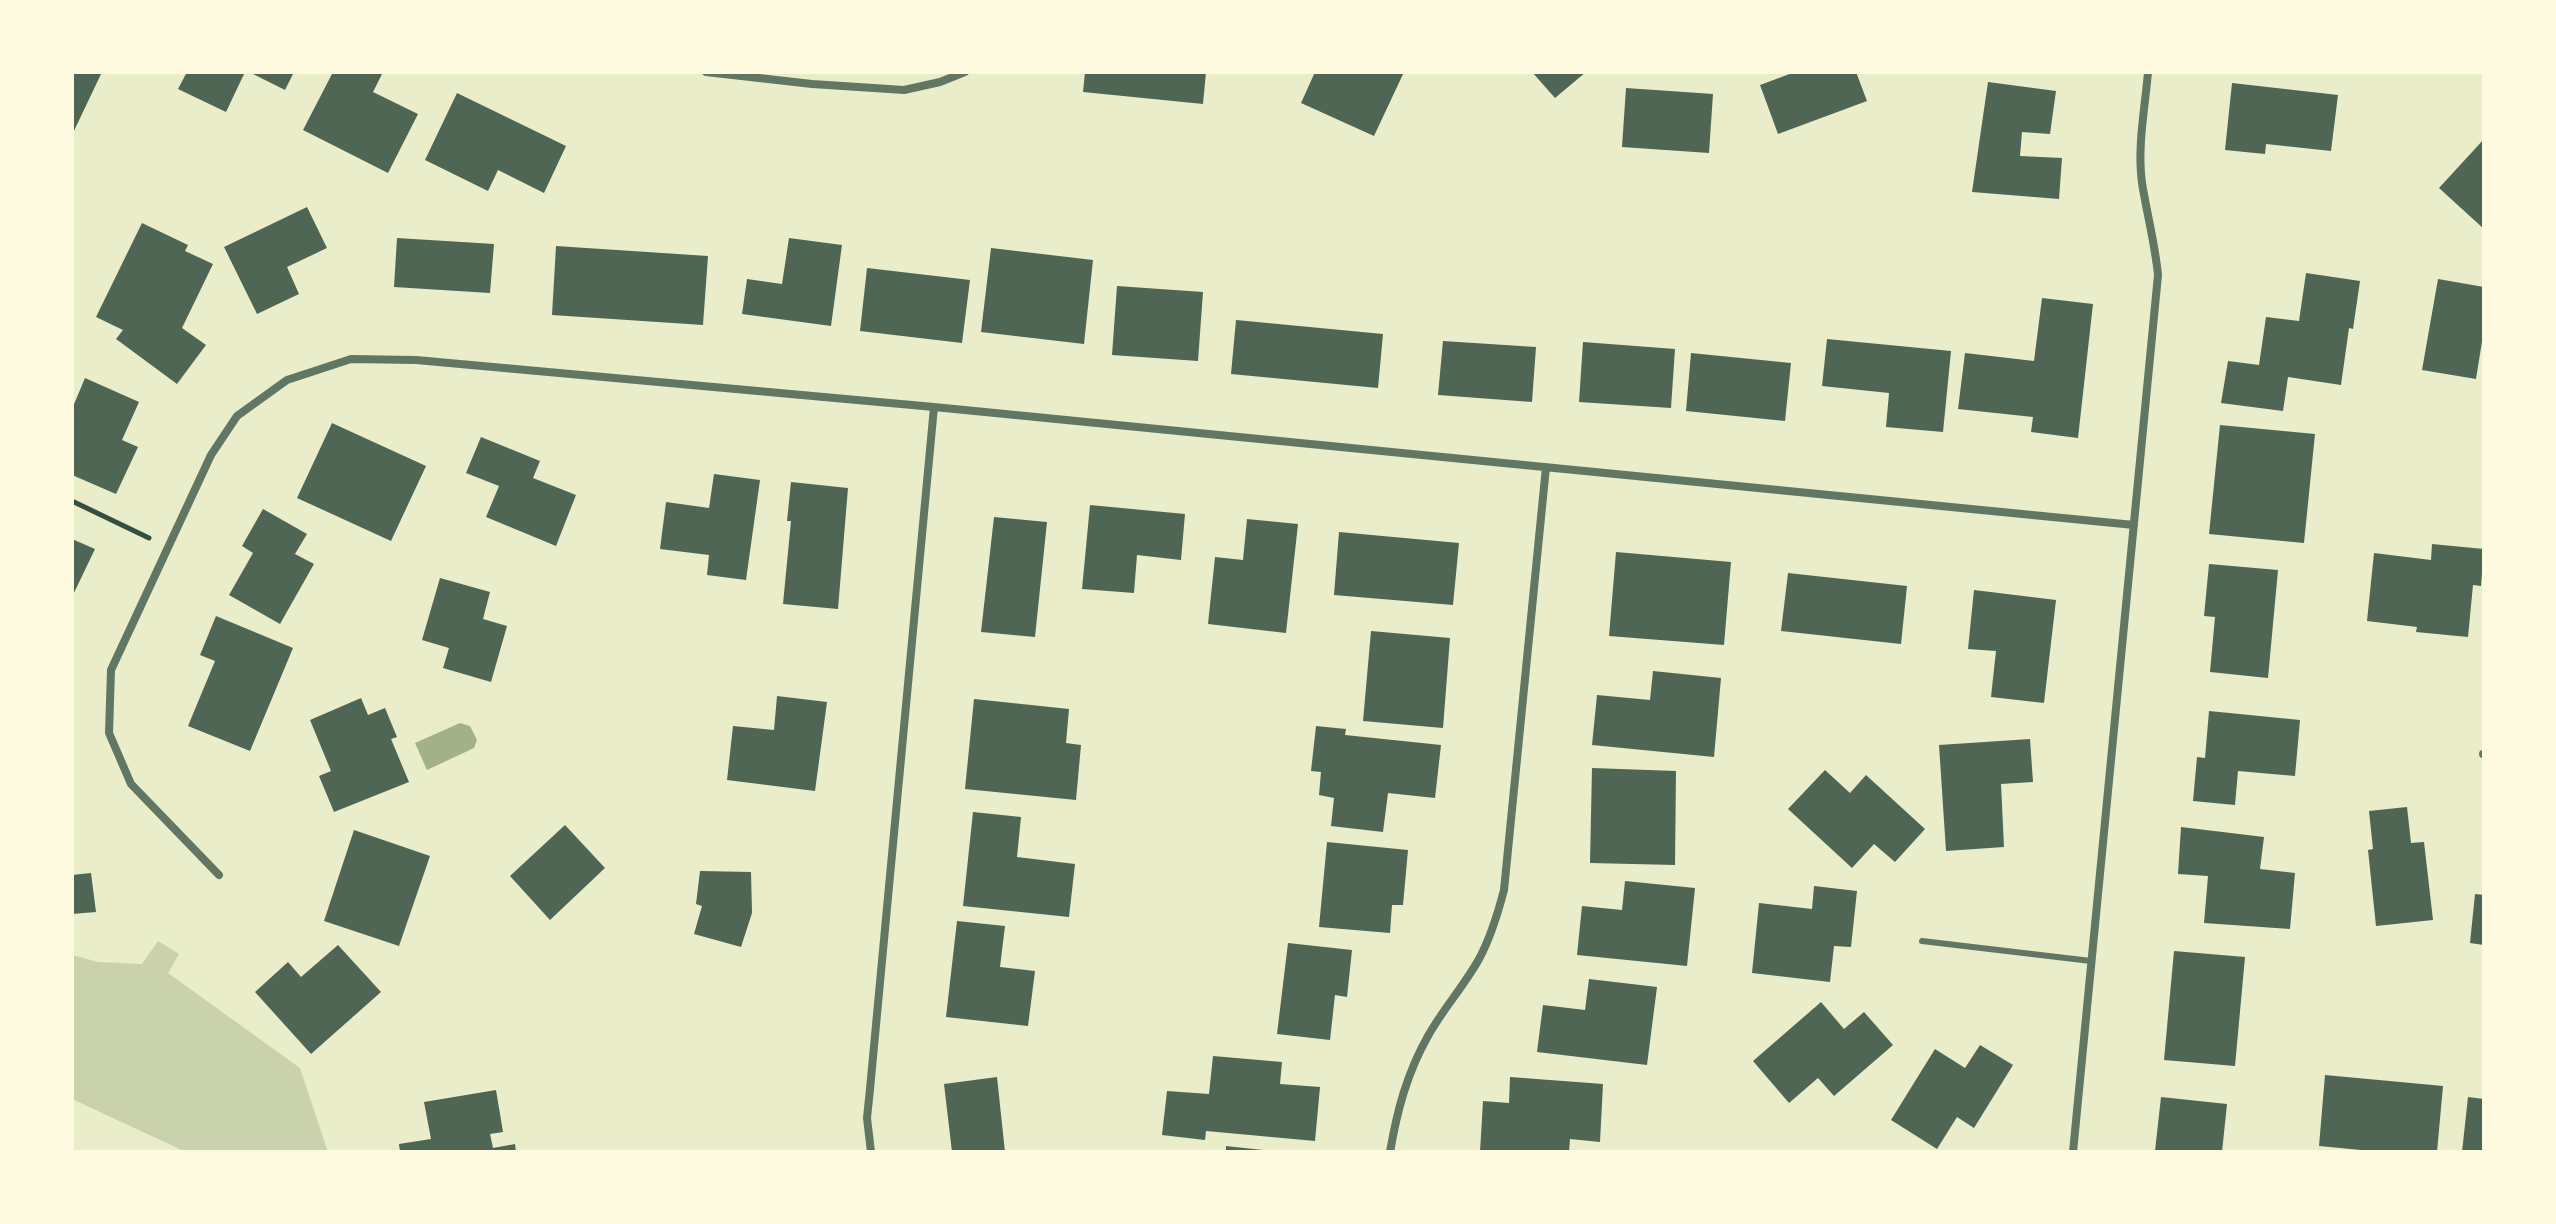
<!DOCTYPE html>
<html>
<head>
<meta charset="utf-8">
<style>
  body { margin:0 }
  #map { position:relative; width:2556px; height:1224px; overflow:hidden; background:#e9edc9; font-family:"Source Sans 3",sans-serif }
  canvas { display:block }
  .frame { position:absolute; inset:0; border:74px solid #fefae0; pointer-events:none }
</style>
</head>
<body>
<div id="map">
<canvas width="2556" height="1224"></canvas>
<div class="frame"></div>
</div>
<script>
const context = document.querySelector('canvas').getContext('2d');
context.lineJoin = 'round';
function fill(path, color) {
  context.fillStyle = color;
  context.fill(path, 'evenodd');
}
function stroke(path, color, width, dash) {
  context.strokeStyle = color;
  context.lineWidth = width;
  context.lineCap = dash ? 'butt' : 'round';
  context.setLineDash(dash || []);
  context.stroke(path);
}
const green = new Path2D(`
  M158,941L179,954L168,973L300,1068L328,1152H186L72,1099V955L98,962L142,964Z`);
const water = new Path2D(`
  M460,723L470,726L477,740L474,748L427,770L415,743Z`);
const building = new Path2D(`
  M72,72H102L72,135Z
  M187,72H245L226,112L178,89Z
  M249,72H294L285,90Z
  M333,72H383L373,92L418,114L388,173L303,130Z
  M1085,72H1206L1203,104L1083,92Z
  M1315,72H1404L1374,136L1301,103Z
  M1532,72H1586L1555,98Z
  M1795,72H1856L1867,101L1778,134L1760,85Z
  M1988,82L2056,91L2050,134L2022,132L2020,156L2062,158L2059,199L1972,192Z
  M2232,83L2338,95L2331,151L2266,144L2265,154L2225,150Z
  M1626,88L1713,94L1709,153L1622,147Z
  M457,93L566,146L544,193L498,170L488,191L425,160Z
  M2484,139V229L2439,188Z
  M307,207L327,248L287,267L299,294L257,314L224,247Z
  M142,223L188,245L185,251L213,264L182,328L206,345L177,384L116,339L123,330L96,317Z
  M397,238L494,244L490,293L394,287Z
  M789,238L842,245L831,326L742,314L747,279L782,284Z
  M556,246L708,256L703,325L552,315Z
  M991,248L1093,260L1084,344L981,332Z
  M867,268L970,280L962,343L860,331Z
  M2306,273L2360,281L2353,329L2349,328L2341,385L2288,377L2283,411L2221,403L2228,361L2259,365L2266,317L2299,321Z
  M2438,279L2484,287V329L2476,379L2422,370Z
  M1117,286L1203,292L1198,361L1112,355Z
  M2042,298L2093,304L2078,438L2031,432L2033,417L1958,409L1965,353L2034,361Z
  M1236,320L1383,334L1378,388L1231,374Z
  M1827,339L1951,351L1943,432L1886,427L1889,393L1822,386Z
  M1443,341L1536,347L1532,402L1438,395Z
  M1583,342L1675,349L1671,408L1579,402Z
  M1691,353L1791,363L1785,421L1686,411Z
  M85,378L139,402L122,440L138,447L116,494L72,475V409Z
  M332,423L426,466L391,541L297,498Z
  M2220,425L2315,434L2304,543L2209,534Z
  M481,437L540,461L533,478L576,495L556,546L486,517L499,486L466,473Z
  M714,474L760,480L746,580L707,575L709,555L660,549L666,502L709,508Z
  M791,482L848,488L838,609L783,604L791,521H787Z
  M1090,505L1185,514L1181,560L1137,555L1134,593L1082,589Z
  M263,509L307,534L295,554L314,564L280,624L229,595L253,553L242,546Z
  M994,517L1047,522L1035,637L981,632Z
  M1247,519L1298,524L1286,633L1208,624L1215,557L1243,560Z
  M1339,532L1459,543L1453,605L1334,595Z
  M72,539L95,549L72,597Z
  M2432,544L2484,549L2481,586L2473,585L2468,637L2416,632L2417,627L2367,621L2374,553L2431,560Z
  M1616,552L1731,562L1724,645L1609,636Z
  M2209,564L2278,570L2268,678L2210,672L2215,617L2204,616Z
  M1788,573L1907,586L1901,644L1781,631Z
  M440,578L490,592L483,619L507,626L491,682L443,668L449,648L422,640Z
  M1974,590L2056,600L2044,703L1991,697L1996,651L1968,649Z
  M216,616L293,648L250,751L188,726L215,661L200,655Z
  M1371,631L1450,638L1443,728L1363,721Z
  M1653,671L1721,678L1714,757L1592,745L1597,695L1650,700Z
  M777,696L827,702L815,791L727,780L733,726L774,730Z
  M361,698L368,715L385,708L397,737L391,739L409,782L334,812L319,776L331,771L310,720Z
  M974,699L1069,709L1066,743L1081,745L1076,800L965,789Z
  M2209,711L2300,720L2295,776L2238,771L2235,805L2193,801L2197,757L2205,758Z
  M1316,726L1346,729L1345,735L1441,745L1435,798L1388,793L1383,832L1331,826L1334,798L1319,795L1321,772L1311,771Z
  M2030,739L2033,782L2001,784L2004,847L1946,851L1939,745Z
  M1592,768L1676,771L1675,865L1590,863Z
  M1825,770L1850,793L1866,775L1925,829L1895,862L1874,844L1852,868L1788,809Z
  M2407,807L2411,843L2424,842L2433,920L2376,926L2368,850L2373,849L2369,811Z
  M973,812L1021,817L1017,857L1075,864L1069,917L963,906Z
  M565,825L605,868L550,920L510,876Z
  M2181,827L2264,837L2260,869L2295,873L2290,929L2204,923L2208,876L2178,874Z
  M354,830L430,856L399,946L324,921Z
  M1327,842L1408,850L1403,905H1392L1390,933L1319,927Z
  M700,871L751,872L752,913L741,947L694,934L702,906L696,904Z
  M91,873L96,912L72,914V875Z
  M1625,881L1695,888L1687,966L1577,955L1582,906L1622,910Z
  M1814,886L1857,891L1851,947L1834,946L1830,982L1752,973L1759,903L1812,909Z
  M2475,894L2484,895V945L2470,943Z
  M957,921L1005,926L1000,967L1035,971L1028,1026L946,1017Z
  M1288,943L1352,950L1347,997L1335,995L1330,1040L1277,1034Z
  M338,945L381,992L311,1054L255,992L288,962L301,977Z
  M2174,951L2245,957L2235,1066L2164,1060Z
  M1589,979L1657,987L1647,1065L1537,1052L1543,1005L1585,1010Z
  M1821,1002L1844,1029L1864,1012L1893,1045L1834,1096L1818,1078L1789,1103L1753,1061Z
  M1980,1045L2013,1065L1974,1128L1957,1117L1937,1149L1891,1120L1935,1049L1965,1068Z
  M1213,1056L1282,1062L1280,1084L1320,1087L1315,1141L1206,1131L1205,1140L1162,1135L1167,1091L1209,1094Z
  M2325,1075L2443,1086L2437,1152H2382L2319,1146Z
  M997,1077L1005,1152H952L944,1084Z
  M1510,1077L1603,1084L1600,1142L1570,1139L1569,1152H1480L1483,1101L1509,1103Z
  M496,1090L503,1132L490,1134L493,1148L515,1144L516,1152H400L399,1144L431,1139L424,1102Z
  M2161,1097L2227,1104L2222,1152L2155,1151Z
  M2468,1097L2484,1099V1152H2462Z
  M1226,1146L1263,1150V1152H1226Z`);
const path = new Path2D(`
  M72,501L149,538`);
const service = new Path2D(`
  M1922,941L2091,961`);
const minor = new Path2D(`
  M706,72L812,84L904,90L940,82L965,72
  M2483,754H2484
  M219,875L131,784L109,733L111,670L211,455L237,416L287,380L351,359L416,360L934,407L2134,525
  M871,1152L867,1118L870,1089L934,407
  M1390,1152C1397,1111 1407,1073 1428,1036C1443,1009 1464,986 1479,959C1491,937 1498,913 1504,890L1546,467
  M2073,1152L2158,275C2155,244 2147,214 2142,183C2137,147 2145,108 2148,72`);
fill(green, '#cad2ad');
fill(water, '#a3b18a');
fill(building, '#4f6655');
stroke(path, '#344e41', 5);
stroke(service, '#617663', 6);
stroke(minor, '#617663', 8);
</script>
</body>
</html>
